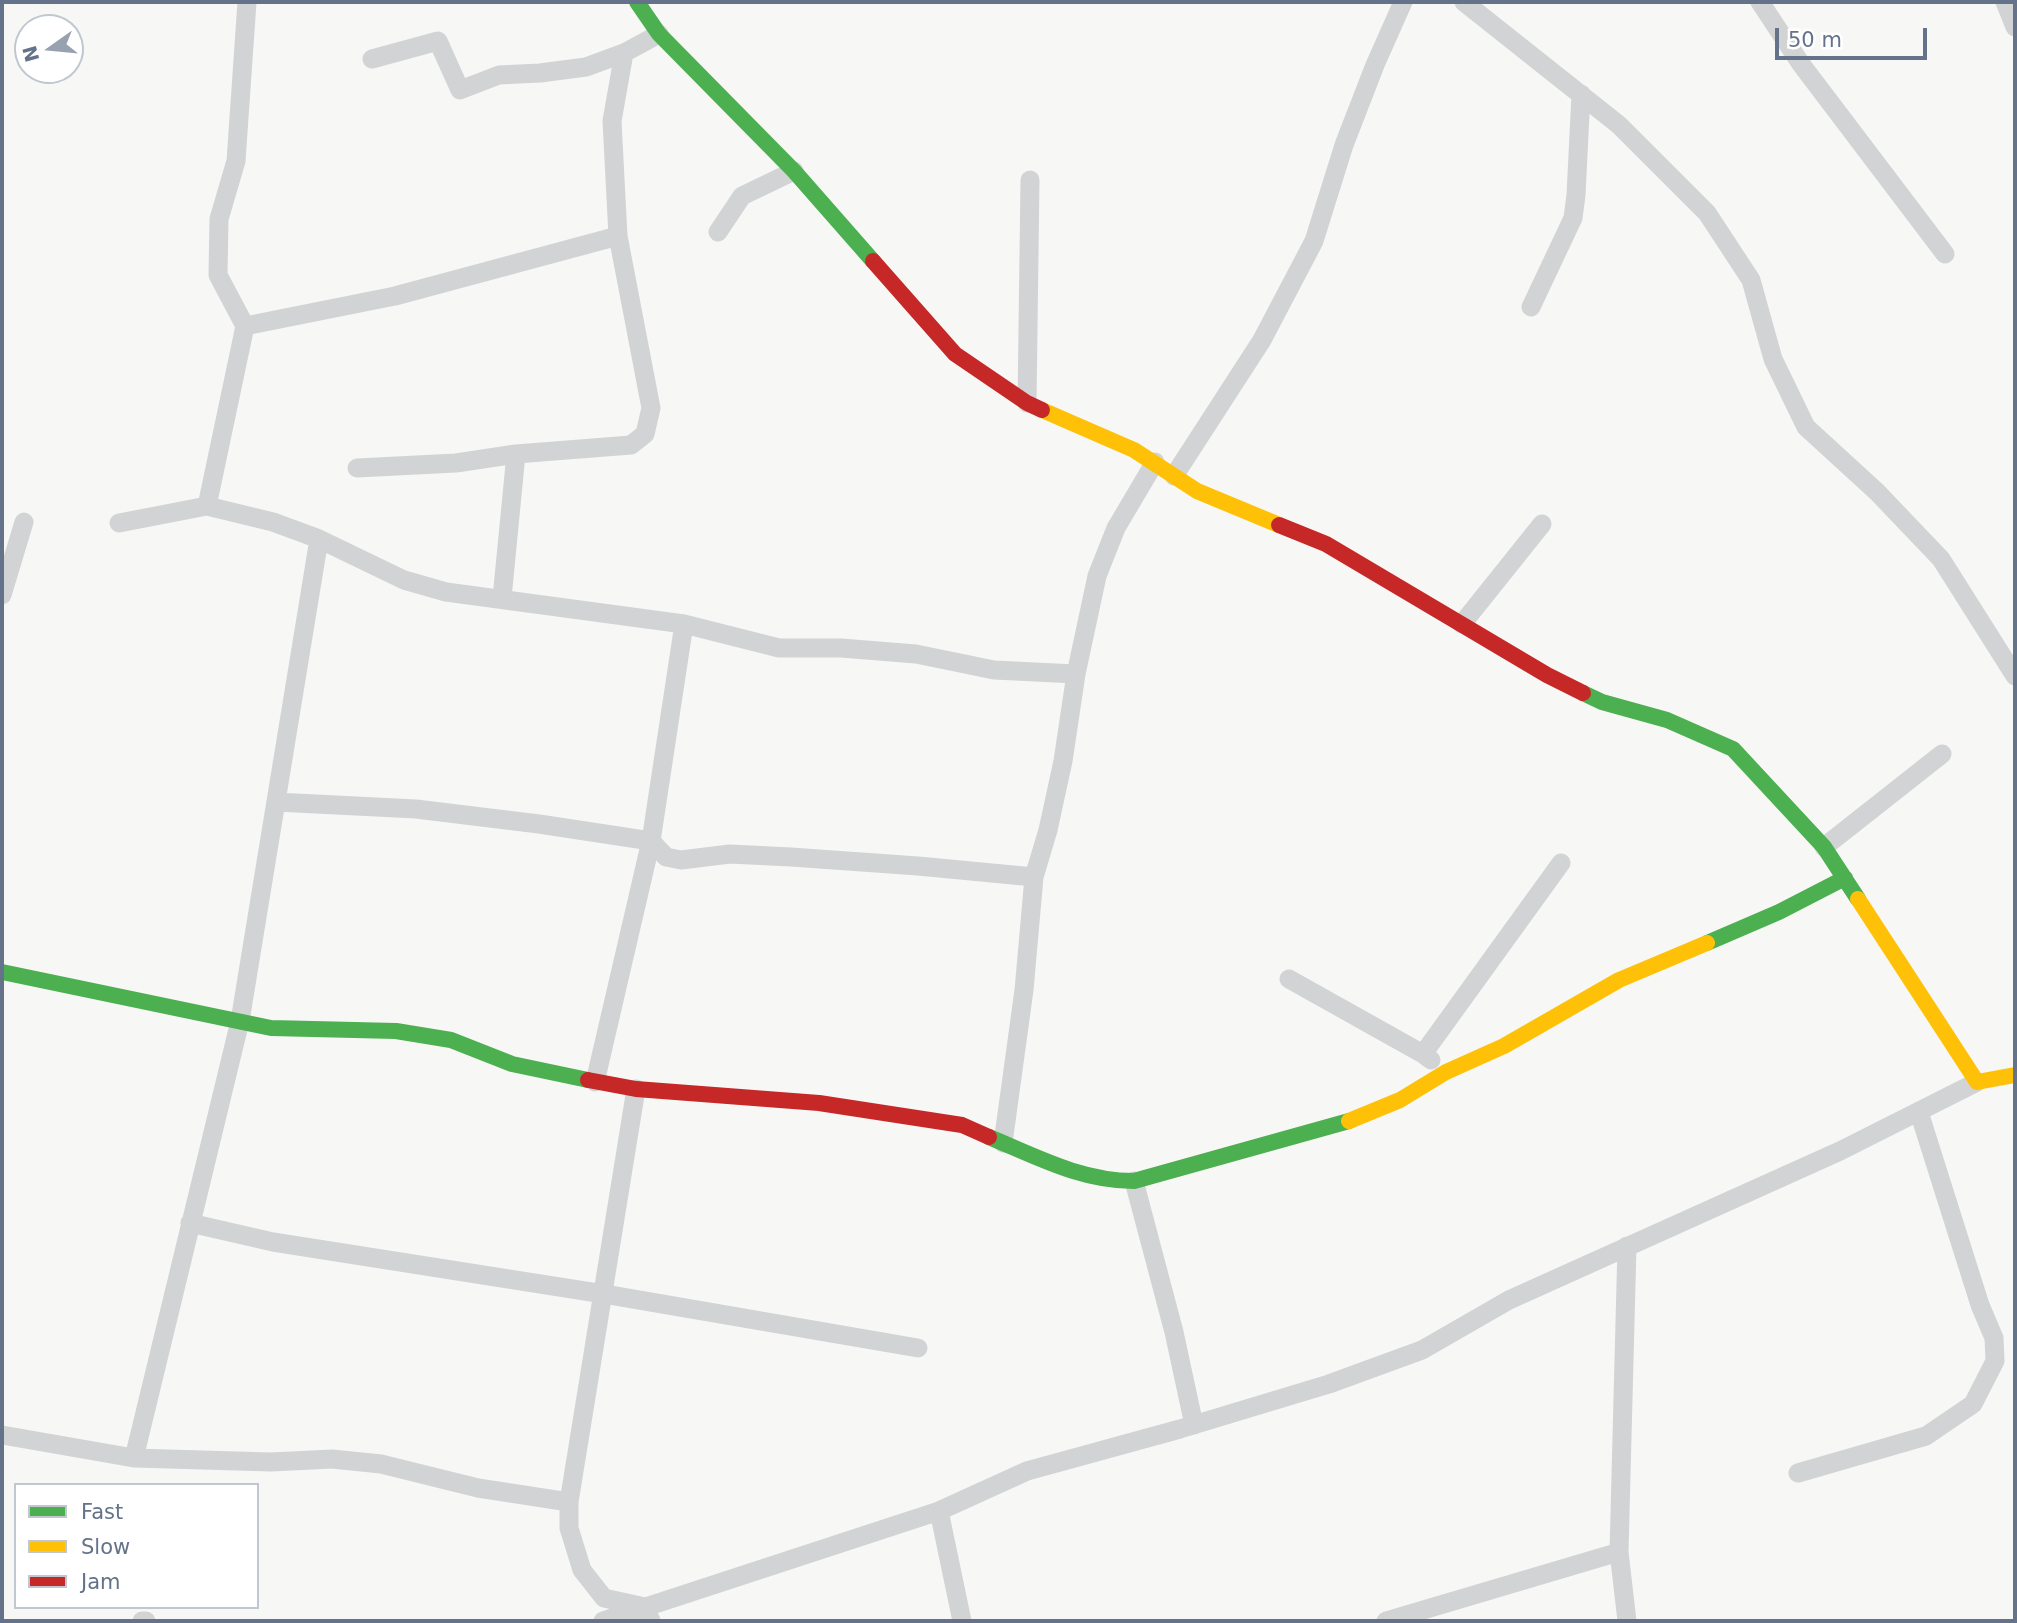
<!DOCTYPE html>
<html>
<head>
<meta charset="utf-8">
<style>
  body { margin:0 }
  #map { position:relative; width:2017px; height:1623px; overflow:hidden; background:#f7f7f6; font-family:"DejaVu Sans",sans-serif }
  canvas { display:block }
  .frame { position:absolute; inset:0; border:4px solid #647389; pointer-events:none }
  .legend { position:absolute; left:14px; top:1483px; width:245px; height:126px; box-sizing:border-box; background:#fff; border:2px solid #c1c7d0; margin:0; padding:9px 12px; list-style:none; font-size:21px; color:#647389 }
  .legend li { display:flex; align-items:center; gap:14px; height:35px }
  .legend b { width:35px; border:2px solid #c1c7d0 }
  .north { position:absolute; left:14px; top:14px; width:70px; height:70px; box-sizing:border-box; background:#fff; border:2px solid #c1c7d0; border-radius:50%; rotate:255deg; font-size:19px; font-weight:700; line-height:28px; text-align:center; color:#647389 }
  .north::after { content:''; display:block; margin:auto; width:24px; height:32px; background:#97a1af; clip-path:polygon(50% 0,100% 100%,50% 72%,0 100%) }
  .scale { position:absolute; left:1775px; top:28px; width:152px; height:32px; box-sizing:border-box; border:4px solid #647389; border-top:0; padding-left:9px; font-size:21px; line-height:24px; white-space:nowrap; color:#647389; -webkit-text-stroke:5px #fff; paint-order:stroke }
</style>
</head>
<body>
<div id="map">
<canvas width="2017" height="1623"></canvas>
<div class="frame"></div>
<ul class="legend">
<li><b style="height:9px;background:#4caf50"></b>Fast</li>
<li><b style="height:9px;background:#ffc107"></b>Slow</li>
<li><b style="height:9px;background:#c62828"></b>Jam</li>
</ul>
<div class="north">N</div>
<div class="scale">50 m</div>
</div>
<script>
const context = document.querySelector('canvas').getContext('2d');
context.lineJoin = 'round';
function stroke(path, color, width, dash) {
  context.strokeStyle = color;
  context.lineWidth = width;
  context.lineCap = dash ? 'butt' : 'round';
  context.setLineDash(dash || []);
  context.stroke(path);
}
const street = new Path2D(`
  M1464,2L1619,125L1707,213L1751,280L1773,359L1806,427L1877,492L1941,559L2015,676
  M1760,2L1801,64L1945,254
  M2005,2L2015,27
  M372,59L438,41L460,90L499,75L540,73L586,67L624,53L659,34
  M718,232L742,196L794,171
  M1531,307L1573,218L1576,195L1581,94
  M245,326L395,296L618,236
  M1027,403L1030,180
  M357,468L456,463L516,454L631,445L645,434L651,408L618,236L612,121L624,53
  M1174,476L1262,340L1314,241L1344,145L1375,65L1403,2
  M207,506L245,326L218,275L219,219L236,161L247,2
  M119,523L207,506L273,522L319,539L404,580L446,592L684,624L779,648H841L916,654L994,670L1076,674
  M2,595L24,522
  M502,598L516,454
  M1462,624L1542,524
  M276,802L416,809L539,824L651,841L666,857L681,860L730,854L791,857L918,866L1034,877L1048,830L1063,761L1076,674L1097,576L1116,528L1155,462
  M1824,847L1942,754
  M1289,979L1423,1054L1431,1060
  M1423,1054L1561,863
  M595,1082L651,841L684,624
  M1003,1143L1024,990L1034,877
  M1134,1181L1174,1332L1194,1425
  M190,1223L273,1242L604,1294L918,1348
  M1627,1246L1619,1552L1627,1621
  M2,1435L134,1458L271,1462L332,1459L381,1464L478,1488L569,1502V1528L582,1570L604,1598L645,1607L651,1621
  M134,1458L240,1021L319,539
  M1798,1473L1926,1436L1973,1404L1995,1361L1994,1338L1980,1305L1919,1112
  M569,1502L636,1089
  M939,1511L962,1621
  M142,1621H146
  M603,1621L939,1511L1027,1471L1180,1429L1329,1384L1422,1350L1509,1300L1840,1151L1977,1082
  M1386,1621L1619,1552`);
const fast = new Path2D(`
  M637,2L659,34L794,171L873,261
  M1583,693L1602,702L1667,720L1733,749L1824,847L1858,899
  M1707,943L1779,912L1845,878
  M2,972L271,1028L396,1031L451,1040L512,1064L588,1080
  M989,1137C1037,1157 1081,1181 1134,1181L1349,1121`);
const slow = new Path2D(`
  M1042,410L1134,450L1197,491L1279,525
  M1858,899L1977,1082L2015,1075
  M1349,1121L1400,1100L1446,1072L1504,1046L1619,980L1707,943`);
const jam = new Path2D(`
  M873,261L955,354L1027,403L1042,410
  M1279,525L1326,544L1547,675L1583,693
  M588,1080L636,1089L819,1103L962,1125L989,1137`);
stroke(street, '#d2d3d4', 19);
stroke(fast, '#4caf50', 16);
stroke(slow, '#ffc107', 16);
stroke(jam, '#c62828', 16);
</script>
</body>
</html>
